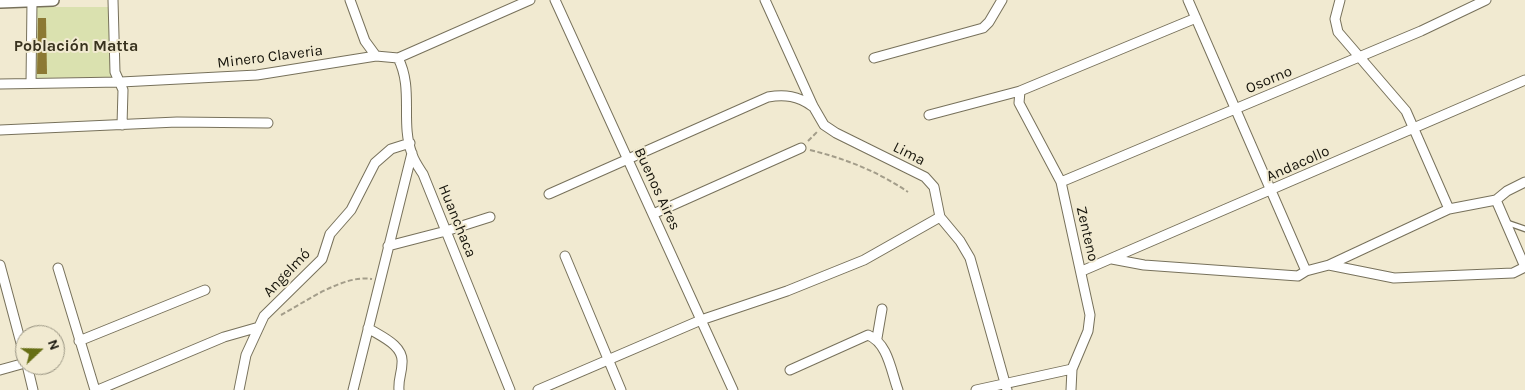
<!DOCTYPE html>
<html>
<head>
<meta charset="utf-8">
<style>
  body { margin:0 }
  #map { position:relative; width:1525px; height:390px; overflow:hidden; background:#f1ead1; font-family:Karla,sans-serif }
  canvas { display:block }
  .north { position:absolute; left:15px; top:325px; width:50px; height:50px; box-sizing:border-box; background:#f1ead1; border:1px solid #999482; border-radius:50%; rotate:69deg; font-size:14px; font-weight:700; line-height:20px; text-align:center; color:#16140b }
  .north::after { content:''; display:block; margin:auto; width:18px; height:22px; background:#676f15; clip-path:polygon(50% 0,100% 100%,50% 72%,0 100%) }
</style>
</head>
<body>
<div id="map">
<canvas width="1525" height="390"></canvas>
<div class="north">N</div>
</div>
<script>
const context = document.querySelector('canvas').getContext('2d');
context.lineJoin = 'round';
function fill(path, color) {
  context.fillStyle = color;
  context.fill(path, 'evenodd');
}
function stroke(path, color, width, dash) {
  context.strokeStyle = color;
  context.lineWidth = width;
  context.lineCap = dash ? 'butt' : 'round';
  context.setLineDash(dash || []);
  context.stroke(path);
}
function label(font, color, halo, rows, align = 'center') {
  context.font = font + ' Karla,sans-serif';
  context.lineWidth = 4;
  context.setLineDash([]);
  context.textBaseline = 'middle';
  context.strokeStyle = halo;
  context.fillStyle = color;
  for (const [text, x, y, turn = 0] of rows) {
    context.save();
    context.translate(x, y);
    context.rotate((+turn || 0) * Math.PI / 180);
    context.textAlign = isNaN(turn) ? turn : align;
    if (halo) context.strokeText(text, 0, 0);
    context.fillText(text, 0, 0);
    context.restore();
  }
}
const green = new Path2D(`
  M32,7H111L112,77L33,78Z`);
const building = new Path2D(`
  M38,18H46L47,74H37Z`);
const path = new Path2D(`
  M808,141L817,132
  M810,150C846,159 877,171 908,192
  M281,315C305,302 344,274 372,279`);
const service = new Path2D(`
  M1508,223L1525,229`);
const minor = new Path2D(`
  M113,0L115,72L123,90L122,125
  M350,0L365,41L376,56
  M555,0L733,390
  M765,0L813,106L824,125L836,133L925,177L934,187L940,217L960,241L970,258L1007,390
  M1188,0L1306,271
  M1340,0L1335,19L1338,32L1406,111L1449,209
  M398,58C414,89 400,122 412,154C414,161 419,168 423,174L510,390
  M874,58L983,28L989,22L1002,0
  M31,83L32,1L34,0
  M0,84L121,82L257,75L376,56L398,58L530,0
  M1020,91L1019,103L1061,182L1090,315L1088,331L1072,369L1071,390
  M929,115L1020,91L1196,18
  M0,130L177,122L268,123
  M1061,182L1421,31L1486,0
  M549,194L768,97C785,94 798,96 812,106
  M1496,200L1525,267
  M653,214L801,148
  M388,246L446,231L490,217
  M565,256L621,390
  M1112,259L1144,265L1298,276L1306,271L1329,265L1449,209L1496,200L1507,191L1525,182
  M0,265L25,358
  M1329,265L1394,278L1513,273L1525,267
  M58,268L95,390
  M1082,271L1525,80
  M368,328C380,336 404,345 402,363C402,373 398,379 399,390
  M877,338L882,309
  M79,341L205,290
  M27,365L33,390
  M0,370L25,363
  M790,370L868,335C888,343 891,371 898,390
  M98,390L224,337L259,327
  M239,390L246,355L264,316L322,259L330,234L351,210L375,163L391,149L410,143
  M353,390L412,153
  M538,390L701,320L787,291L864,260L940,217
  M976,390L1072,369`);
const tertiary = new Path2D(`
  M0,2L53,0`);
const streetNames = [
  ["Minero Claveria",270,57,-7],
  ["Osorno",1269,80,-23],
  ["Lima",909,154,27],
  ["Andacollo",1298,164,-24],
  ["Buenos Aires",657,189,65],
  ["Huanchaca",457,221,68],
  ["Zenteno",1087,234,77],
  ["Angelmó",287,273,-46]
];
const neighbourhoodNames = [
  ["Población Matta",76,46]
];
fill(green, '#dae1af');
fill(building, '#8c7934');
stroke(service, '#77715b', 7);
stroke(minor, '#77715b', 11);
stroke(tertiary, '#77715b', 14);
stroke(path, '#a39d8a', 2, [5, 2.5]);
stroke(service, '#fff', 4.5);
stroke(minor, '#fff', 9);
stroke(tertiary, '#fff', 11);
label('15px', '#16140b', '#f1ead1', streetNames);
label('bold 16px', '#38321e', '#f1ead1', neighbourhoodNames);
</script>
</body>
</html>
